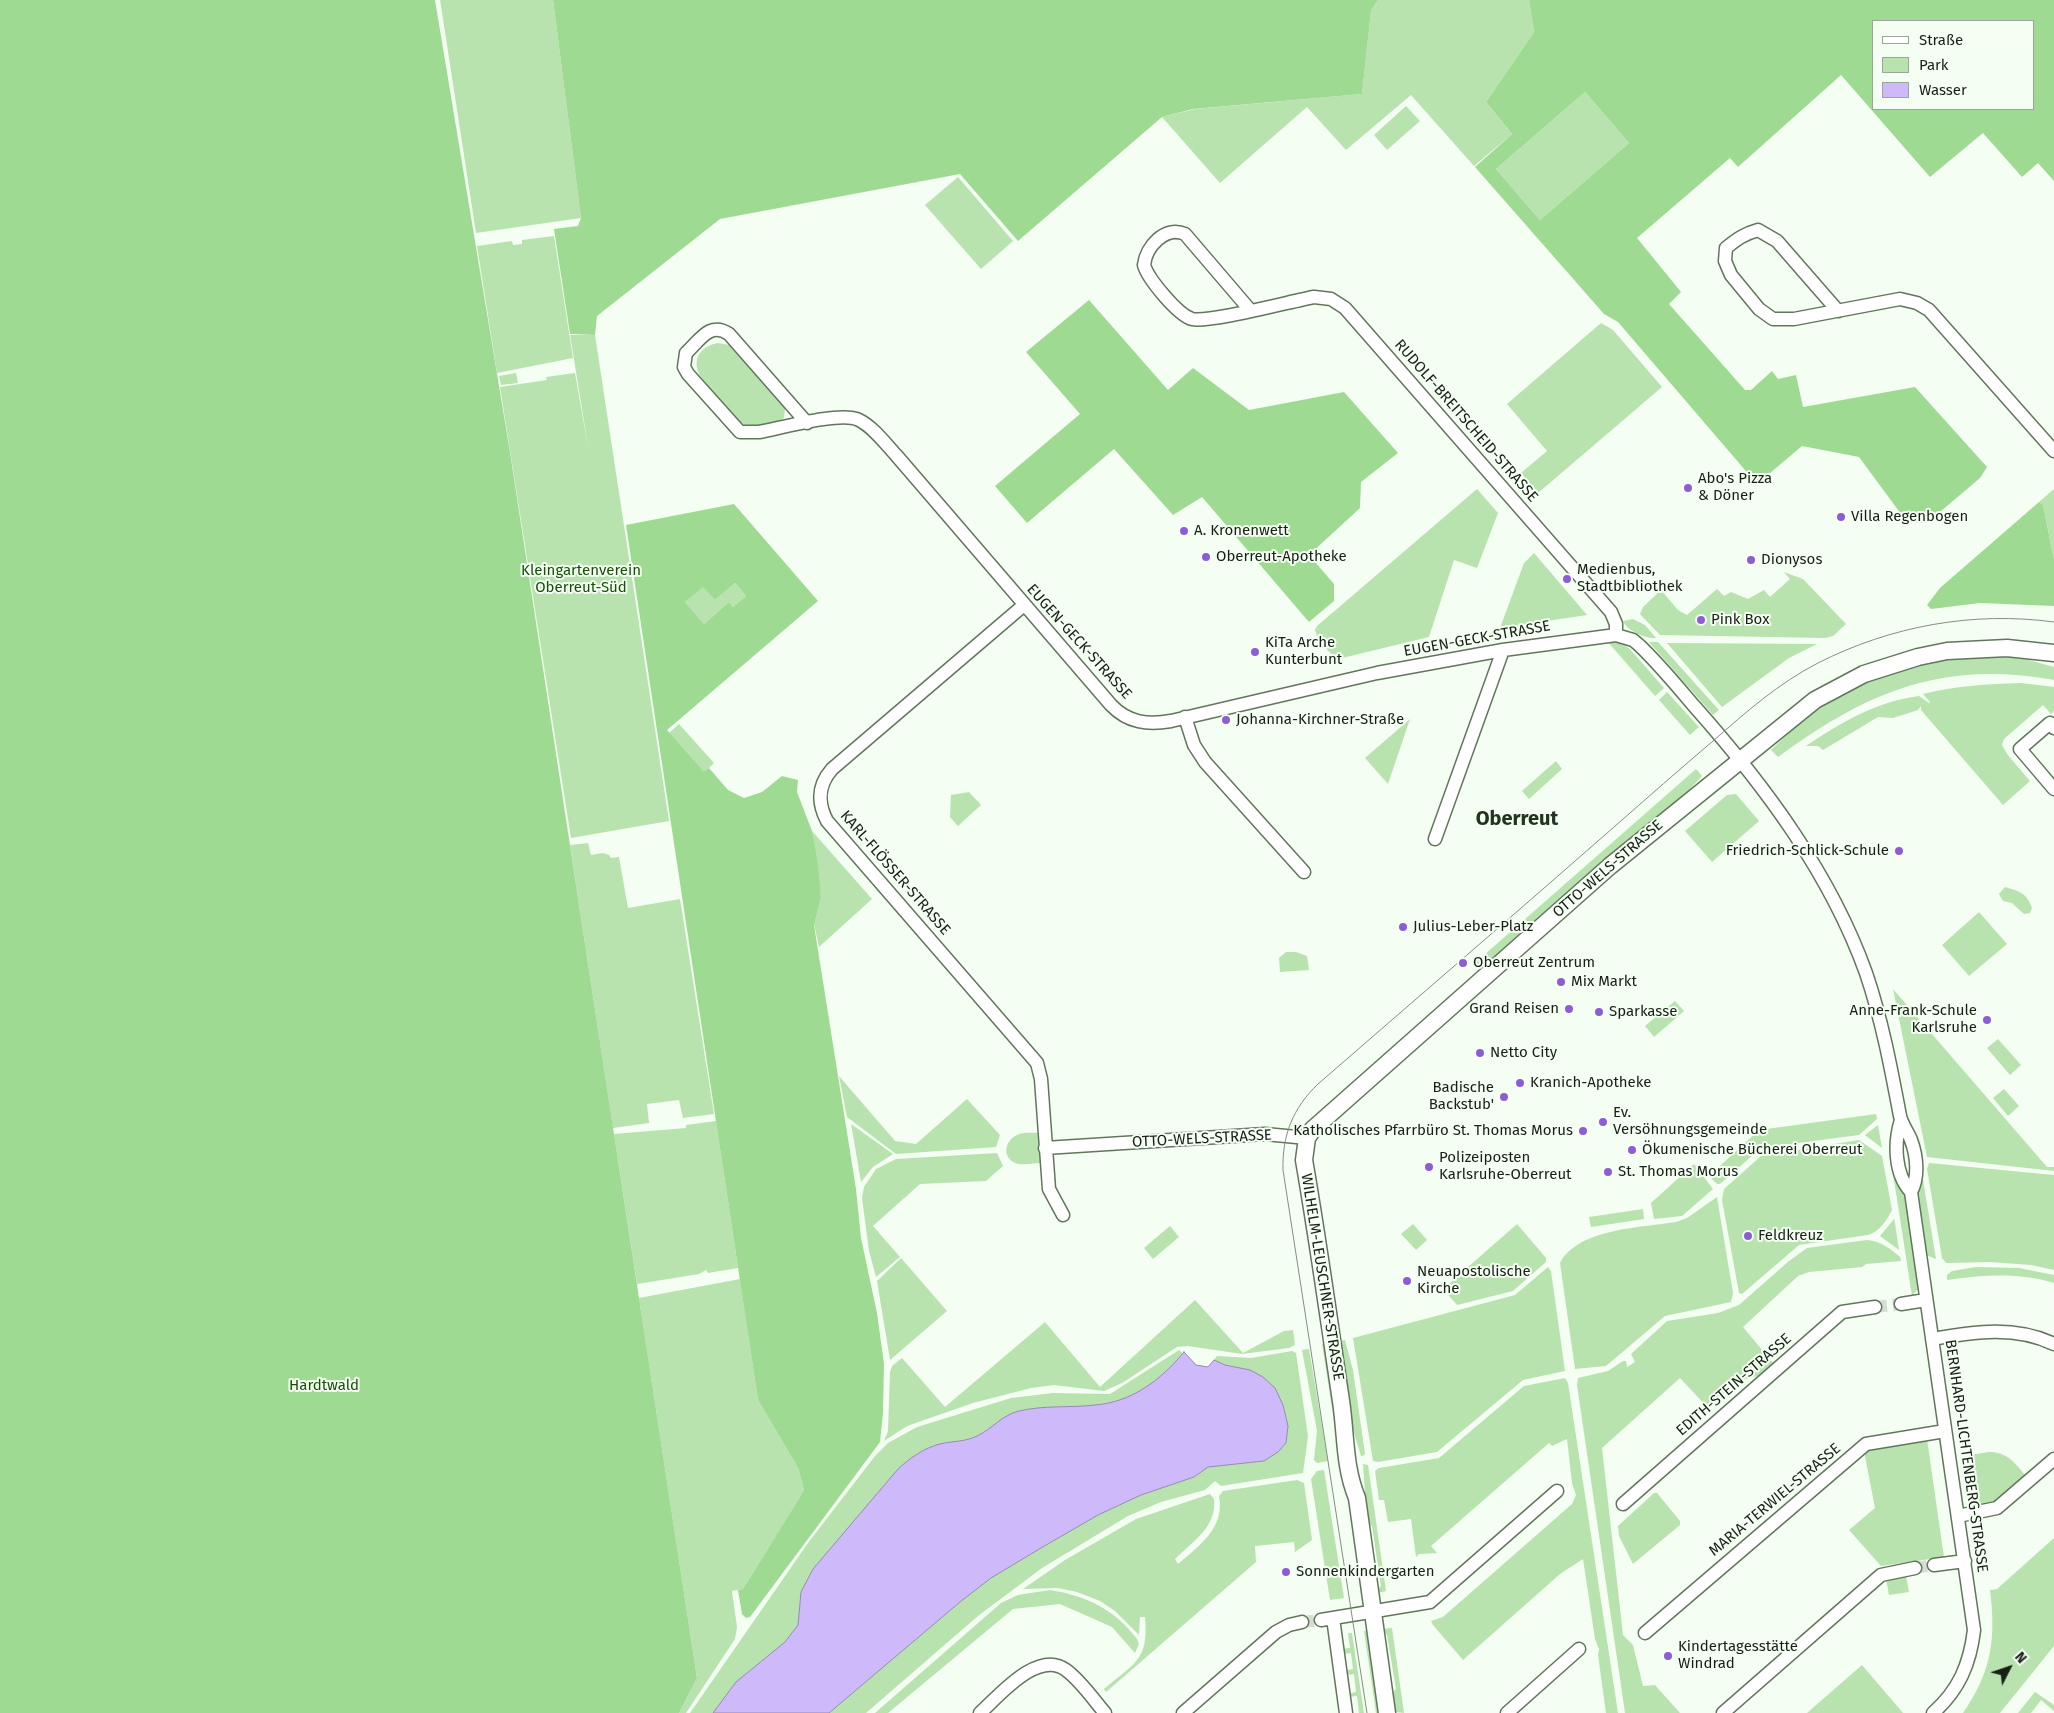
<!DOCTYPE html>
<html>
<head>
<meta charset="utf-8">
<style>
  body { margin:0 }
  #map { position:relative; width:2054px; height:1713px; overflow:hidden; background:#f4fef2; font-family:"Fira Sans",sans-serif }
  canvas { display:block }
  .legend { position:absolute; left:1872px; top:20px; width:162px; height:90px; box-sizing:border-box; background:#f4fef2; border:1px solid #9ca59a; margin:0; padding:6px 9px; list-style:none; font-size:15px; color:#182016 }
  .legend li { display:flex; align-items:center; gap:10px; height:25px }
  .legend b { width:25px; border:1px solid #9ca59a }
  .north { position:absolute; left:1984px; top:1643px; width:50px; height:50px; -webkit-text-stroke:4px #f4fef2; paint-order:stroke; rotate:49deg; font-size:14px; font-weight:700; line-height:20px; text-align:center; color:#182016 }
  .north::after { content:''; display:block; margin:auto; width:18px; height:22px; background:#182016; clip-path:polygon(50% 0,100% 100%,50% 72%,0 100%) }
</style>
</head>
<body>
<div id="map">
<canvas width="2054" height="1713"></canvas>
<ul class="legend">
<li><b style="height:6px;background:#fff"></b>Straße</li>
<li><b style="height:14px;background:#b8e3af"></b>Park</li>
<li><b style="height:14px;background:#ceb9fa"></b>Wasser</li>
</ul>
<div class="north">N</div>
</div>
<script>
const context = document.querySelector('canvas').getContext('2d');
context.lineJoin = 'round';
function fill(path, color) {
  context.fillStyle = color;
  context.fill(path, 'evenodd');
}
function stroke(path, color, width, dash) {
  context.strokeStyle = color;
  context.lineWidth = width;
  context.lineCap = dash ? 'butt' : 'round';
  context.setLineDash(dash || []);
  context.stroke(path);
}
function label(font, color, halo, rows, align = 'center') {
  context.font = font + ' "Fira Sans",sans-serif';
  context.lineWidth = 4;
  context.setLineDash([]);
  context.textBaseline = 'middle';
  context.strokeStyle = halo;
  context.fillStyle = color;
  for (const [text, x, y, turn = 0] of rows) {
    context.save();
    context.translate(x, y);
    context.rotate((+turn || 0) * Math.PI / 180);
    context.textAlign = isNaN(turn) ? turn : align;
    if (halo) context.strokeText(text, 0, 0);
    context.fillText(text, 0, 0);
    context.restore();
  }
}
const green = new Path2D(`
  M440,0H553L581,218L476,233Z
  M1378,0H1529L1534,32L1486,102L1512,134L1474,166L1411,95L1346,150L1307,107L1220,183L1162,117L1195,109L1362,94L1371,11Z
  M1585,92L1629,143L1540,220L1496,169Z
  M1406,106L1420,121L1387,150L1374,135Z
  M958,177L1013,241L981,269L925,205Z
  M554,236L573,358L497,373L477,246L512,241L513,245L522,244V240Z
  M1601,323L1613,330L1662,387L1538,493L1521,473L1547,451L1507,404Z
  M570,335H595L669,821L571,838L500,387L547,380L546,377L575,373L589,452Z
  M718,343L729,345L785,408L784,418C775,425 753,432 743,424C727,412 713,391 700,376C691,359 701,346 718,343Z
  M516,373L518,383L501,385L499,376Z
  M1477,489L1498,513L1477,568L1454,560L1429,637L1338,659C1329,653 1318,641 1315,630L1317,626Z
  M2054,489V560L2043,505L2039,502Z
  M1534,553L1587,615L1500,628L1524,563Z
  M1784,572L1803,579L1846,624L1833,636L1825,638L1660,635L1640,614L1643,607L1661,590L1678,610L1687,615L1717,589L1724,596L1731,592L1748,599L1764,590L1770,597L1790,579Z
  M735,583L746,596L733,607L729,602L704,624L685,602L703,586L715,600Z
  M1633,619L1645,625L1656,638C1646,639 1627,631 1623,621Z
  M1607,641L1620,642L1630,649L1664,688L1655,696Z
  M1649,642H1658L1719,710L1713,715Z
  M1667,643L1817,644L1789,658L1722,707Z
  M1988,655L2025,659L2054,667V680C1941,660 1867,692 1778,757L1771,750C1789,733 1807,715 1827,702C1876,672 1930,659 1988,655Z
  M2021,683L2054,687V711L2051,714L2043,705L2004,739L2002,745L2007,754L2030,781L2003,805L1921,710V706L1918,710L1893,718L1878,717L1823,750L1818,746H1806C1840,723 1877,701 1919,696L1929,703L1930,702L1923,694C1955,686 1987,684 2021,683Z
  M1667,692L1699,727L1690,735L1659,700Z
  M1410,719L1388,784L1365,758Z
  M679,724L714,763L704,773L669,733Z
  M1556,761L1562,769L1529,799L1522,791Z
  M1696,769L1702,776L1689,790L1482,971L1475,963Z
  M969,792L981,805L958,826L950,817L951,795Z
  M1736,794L1759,821L1712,862L1685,831L1727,795Z
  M812,831L872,899L819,947L814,924L821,898Z
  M588,843L591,855L603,853L609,855L611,858L619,857L628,908L680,899L714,1114L683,1118L679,1100L647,1104L649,1123L613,1128L570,845Z
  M2005,887C2019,891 2027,893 2032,908L2030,913L2024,914L2012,903L2003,901L1999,894Z
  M1979,912L2007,944L1969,976L1942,945Z
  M1286,952H1296L1307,956L1309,970L1280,972L1279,958Z
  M1893,989L2047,1167H2054V1171L1927,1157Z
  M1675,1001L1684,1011L1654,1037L1645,1026Z
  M1998,1039L2021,1065L2010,1075L1987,1048Z
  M839,1076L895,1141L916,1144L967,1099L1000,1135L996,1147L896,1154L847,1117Z
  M2004,1089L2019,1106L2008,1116L1993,1098Z
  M1876,1114L1877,1119L1859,1135L1761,1148L1720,1184H1717L1709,1176L1759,1130Z
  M716,1121L738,1268L708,1273L706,1270L699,1274L637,1284L614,1134L686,1128V1125Z
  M851,1124L893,1154L873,1167L861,1182Z
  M1878,1125L1882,1148L1865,1135Z
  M1038,1133L1040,1163C1033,1163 1025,1165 1019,1164C1002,1161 1003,1141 1017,1135C1023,1132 1032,1133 1038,1133Z
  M1859,1140L1882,1156L1892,1210C1887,1220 1879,1232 1868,1235L1799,1245L1742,1294L1739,1293L1722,1200L1724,1189L1761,1156Z
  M997,1153L1003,1166L986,1181L920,1184L873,1226L900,1257L876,1277L869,1251L862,1198L864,1187L876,1169L896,1159Z
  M1920,1161L1936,1259L1926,1255L1917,1197Z
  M1929,1163L2054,1175V1270L2031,1265L1989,1262L1946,1263L1942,1258L1927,1169Z
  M1694,1164L1713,1189L1682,1216L1654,1219L1651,1203Z
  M1895,1166L1898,1184L1905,1197L1919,1288L1912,1296L1892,1167Z
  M1717,1197L1733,1293L1731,1302L1665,1316L1606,1366L1575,1369L1560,1263C1579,1228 1640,1228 1676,1222L1687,1218Z
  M1643,1209L1644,1219L1591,1227L1589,1217Z
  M1894,1219L1895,1223L1899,1250L1880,1236Z
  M1413,1224L1427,1240L1416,1250L1401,1234Z
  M1517,1224L1546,1258V1262L1513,1291L1457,1305L1443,1289Z
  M1170,1226L1179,1237L1153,1259L1144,1248Z
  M1867,1240C1880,1241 1890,1248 1900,1257L1901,1261L1866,1264L1862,1267L1809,1272L1798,1276L1743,1327L1773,1363L1758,1376L1738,1381L1708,1408L1680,1378L1602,1448L1623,1635L1633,1645L1643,1686L1655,1685L1680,1713H1625L1577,1385L1578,1378L1608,1371L1623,1361H1626L1627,1367L1635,1362L1631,1354L1667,1321L1718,1313L1739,1305L1789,1261L1807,1248Z
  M901,1258L947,1311L890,1360L877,1281Z
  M1548,1267L1551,1271L1565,1371L1523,1380L1437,1452L1378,1462L1373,1461L1353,1338L1515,1295Z
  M1976,1267L2019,1268L2054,1275V1283C2019,1272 1983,1275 1947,1280V1275L1952,1271Z
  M740,1279L758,1400L798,1468L804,1490L743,1589L732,1591L737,1627L735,1639L686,1713H679L697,1678L639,1298Z
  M1195,1300L1243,1353L1284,1331L1293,1330L1295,1345L1289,1348L1242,1354L1188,1346L1177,1347L1122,1383L1104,1391L1054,1385L1031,1388L973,1403L907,1426L884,1441L888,1431L890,1372L892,1366L902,1358L945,1407L1045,1322L1100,1387Z
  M1345,1340L1353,1370L1365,1454L1363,1456H1361L1350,1420L1338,1341Z
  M1322,1344H1326L1340,1459Z
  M1309,1349L1328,1461L1317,1463L1314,1460L1317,1431L1302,1350Z
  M1179,1350L1197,1365L1208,1367L1217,1356L1251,1358L1292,1351L1296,1353L1308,1436L1303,1473L1221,1486L1215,1481L1205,1490L1161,1502L1128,1516L1042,1568L978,1616L866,1713H690L808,1543L875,1456L888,1443L917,1427L1011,1398L1053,1393L1110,1394Z
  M1565,1378L1568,1383L1618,1713H1606L1598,1655L1599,1649L1595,1639L1583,1559L1560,1574L1463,1660L1433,1625L1431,1621L1443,1617L1572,1504L1576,1495L1572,1483L1567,1439L1552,1446L1549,1443L1431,1546L1437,1553L1419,1554L1416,1557L1411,1519L1388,1522L1384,1500H1379L1375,1471L1379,1468L1439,1458L1524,1386Z
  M1927,1439L1944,1557L1881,1566L1849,1530L1875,1508L1864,1451L1871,1447Z
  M1989,1452C2007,1452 2014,1462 2026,1476L1993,1504L1978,1506L1970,1455Z
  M1363,1464L1368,1465L1386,1591L1377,1593V1590L1381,1586L1372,1526L1367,1523Z
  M1324,1470L1344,1598L1330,1600L1311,1479L1317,1471Z
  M1297,1480L1304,1483L1312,1540L1295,1552L1294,1542L1255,1546L1256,1562L1106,1692L1104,1689C1134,1663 1149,1661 1145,1617H1140L1139,1635L1115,1611L1100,1601L1077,1592L1058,1588L1023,1589L1065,1560L1136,1519L1210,1494L1214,1499C1217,1527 1193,1541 1175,1559L1178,1564C1200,1545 1225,1528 1219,1496L1223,1491Z
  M1654,1493H1657L1680,1521V1525L1633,1564L1619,1536L1618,1526Z
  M2054,1538V1646L2000,1713H1963C1992,1671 1996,1639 1990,1590L1997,1589Z
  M1906,1576L1909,1592L1889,1595L1886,1579Z
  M1050,1590C1087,1596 1114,1609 1137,1639L1139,1644L1135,1653L1112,1627L1060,1604L1013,1609L888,1713H875L1001,1603L1018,1595Z
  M1392,1628L1404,1713L1395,1712L1392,1693L1396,1689L1387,1635L1382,1629Z
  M1369,1630L1381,1713H1376L1364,1631Z
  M1348,1633H1352L1364,1713H1359L1357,1696L1348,1697V1694L1356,1692L1354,1674L1345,1675L1344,1671L1353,1669L1351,1653L1342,1654L1341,1649L1350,1648Z
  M1862,1665L1903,1713H1807Z
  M2035,1692L2054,1705V1711L2041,1700L2031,1713H2018Z`);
const forest = new Path2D(`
  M0,0H435L510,452L697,1678L679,1713H0Z
  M553,0H1378L1371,11L1362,94L1193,109L1162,117L1018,241L960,174L720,219L597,316L595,335L570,334L554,229L578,226L581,218Z
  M1529,0H2054V181L2038,163L2022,177L1983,133L1930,177L1841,75L1738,167L1730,158L1637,238L1681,292L1669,304L1745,390H1751L1772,371L1778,379L1796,375L1803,407L1915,387L1987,467L1980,478L1927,523L1913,522L1904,518L1859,457L1802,446L1757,484L1618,322L1604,314L1475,167L1512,134L1486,102L1534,32ZM1873,21H2033V109H1873ZM1585,92L1629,143L1540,220L1496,169Z
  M1089,300L1168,390L1193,368L1249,410L1344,392L1398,453L1361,482L1360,508L1309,555L1334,584V601L1309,622L1202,497L1173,515L1114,449L1027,523L995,486L1080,414L1026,352Z
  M2039,502L2043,505L2054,560V606L1980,603L1931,609L1927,605L1940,588Z
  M734,504L818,601L667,730L704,772L709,768L728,790L744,798L762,792L782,776L798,780L797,792L812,831L818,865L821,898L814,925L856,1189L861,1238L877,1313L884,1364L883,1413L880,1442L750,1617L746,1618L742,1614L738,1590L743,1589L804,1490L798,1468L758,1400L626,525ZM735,583L746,596L733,607L729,602L704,624L685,602L703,587L715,600Z`);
const water = new Path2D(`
  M1184,1352L1196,1365L1208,1367L1214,1360L1225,1365L1250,1370L1263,1377L1275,1388L1283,1405L1288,1426L1286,1443L1278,1452L1264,1461L1208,1467L1194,1477L1141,1495L1098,1515L1041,1548L991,1578L960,1602L829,1713H713L736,1682L785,1642L798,1625L801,1592L813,1569L898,1469C910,1458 924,1448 940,1444C952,1441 965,1442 977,1436C992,1429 1002,1415 1019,1411C1044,1405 1070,1408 1095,1405C1132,1402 1161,1380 1184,1352Z`);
const minorTunnel = new Path2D(`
  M1875,1307L1901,1304
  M1915,1568L1934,1565
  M1302,1622L1321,1620`);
const minor = new Path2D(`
  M1250,310L1185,234C1165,225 1146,247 1144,265C1148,279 1178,315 1192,319C1210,323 1292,301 1314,297L1331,299L1345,308L1611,612L1616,624V635
  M1838,311L1777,241L1758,230C1744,234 1737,239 1726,248L1725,261L1731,275L1759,309L1773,319H1794L1900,299L1917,303L1929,310L2054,451
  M807,423L729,334C710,321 700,340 686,353L684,367L688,374L740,432H759C781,428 841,411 859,420C873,427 885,443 896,455L1111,705C1128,723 1148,725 1171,721L1377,673L1503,650L1616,635L1633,640L1639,645C1659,664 1677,686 1695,707C1765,786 1830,873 1866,973C1882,1020 1891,1068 1900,1116C1902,1125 1908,1132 1911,1140C1917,1156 1919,1177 1911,1192L1974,1630C1970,1664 1959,1690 1933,1713
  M1024,605L832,769C818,785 817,802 827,821L1037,1063L1041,1079L1049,1189L1063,1215
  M1185,717L1194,745L1205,762L1304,872
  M2054,728L2050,723L2020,749L2054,789
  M1435,839L1503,650
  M1901,1120C1894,1142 1894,1174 1911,1192
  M1045,1148L1265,1134L1307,1138
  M1901,1304L1926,1300
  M1932,1339C1974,1332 2014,1325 2054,1344
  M1623,1504L1842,1312L1875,1307
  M1958,1516L1997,1508L2054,1459
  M1934,1565L1965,1561
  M1333,1618L1346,1713
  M1321,1620L1430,1602L1557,1491
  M1645,1633L1866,1444L1945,1431
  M980,1713C999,1696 1038,1649 1066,1670C1081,1681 1093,1699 1105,1713
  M1183,1713L1276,1632L1289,1625L1302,1622
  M1507,1713L1579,1649
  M1723,1713L1881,1575L1915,1568`);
const tertiary = new Path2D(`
  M1387,1713L1357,1498C1344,1467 1346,1434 1341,1401C1329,1321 1318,1240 1304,1160L1307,1138L1313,1129L1610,866L1815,700L1864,674L1918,657L1947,651L2007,648L2054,653`);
const tram = new Path2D(`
  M1367,1713L1283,1170C1282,1135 1293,1108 1318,1084C1417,998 1516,913 1614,827C1647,798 1680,769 1713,741C1746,712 1779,683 1818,663C1891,626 1973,611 2054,622`);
const markers = [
  [1688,488,5,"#8d5dd6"],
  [1841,517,5,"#8d5dd6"],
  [1184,531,5,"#8d5dd6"],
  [1206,557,5,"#8d5dd6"],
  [1751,560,5,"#8d5dd6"],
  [1567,579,5,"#8d5dd6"],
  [1701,620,5,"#8d5dd6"],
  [1255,652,5,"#8d5dd6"],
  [1226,720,5,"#8d5dd6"],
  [1899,851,5,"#8d5dd6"],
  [1403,927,5,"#8d5dd6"],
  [1463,963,5,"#8d5dd6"],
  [1561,982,5,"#8d5dd6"],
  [1569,1009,5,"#8d5dd6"],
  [1599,1012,5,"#8d5dd6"],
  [1987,1020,5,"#8d5dd6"],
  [1480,1053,5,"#8d5dd6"],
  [1520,1083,5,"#8d5dd6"],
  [1504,1097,5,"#8d5dd6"],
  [1603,1122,5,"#8d5dd6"],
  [1583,1131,5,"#8d5dd6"],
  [1632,1150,5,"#8d5dd6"],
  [1429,1167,5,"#8d5dd6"],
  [1608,1172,5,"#8d5dd6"],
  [1748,1236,5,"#8d5dd6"],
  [1407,1281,5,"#8d5dd6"],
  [1286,1572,5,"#8d5dd6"],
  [1668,1656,5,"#8d5dd6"]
];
const streetNames = [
  ["RUDOLF-BREITSCHEID-STRASSE",1466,421,49],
  ["EUGEN-GECK-STRASSE",1477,639,-10],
  ["EUGEN-GECK-STRASSE",1079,642,48],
  ["OTTO-WELS-STRASSE",1608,869,-41],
  ["KARL-FLÖSSER-STRASSE",895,873,49],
  ["OTTO-WELS-STRASSE",1202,1139,-3],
  ["WILHELM-LEUSCHNER-STRASSE",1322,1277,81],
  ["EDITH-STEIN-STRASSE",1734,1385,-41],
  ["BERNHARD-LICHTENBERG-STRASSE",1966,1456,82],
  ["MARIA-TERWIEL-STRASSE",1775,1500,-40]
];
const poiNames = [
  ["Abo's Pizza",1698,479],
  ["& Döner",1698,496],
  ["Villa Regenbogen",1851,517],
  ["A. Kronenwett",1194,531],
  ["Oberreut-Apotheke",1216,557],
  ["Dionysos",1761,560],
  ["Medienbus,",1577,570],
  ["Stadtbibliothek",1577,587],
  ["Pink Box",1711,620],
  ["KiTa Arche",1265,643],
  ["Kunterbunt",1265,660],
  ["Johanna-Kirchner-Straße",1236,720],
  ["Friedrich-Schlick-Schule",1889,851,"right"],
  ["Julius-Leber-Platz",1413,927],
  ["Oberreut Zentrum",1473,963],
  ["Mix Markt",1571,982],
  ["Grand Reisen",1559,1009,"right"],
  ["Anne-Frank-Schule",1977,1011,"right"],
  ["Karlsruhe",1977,1028,"right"],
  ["Sparkasse",1609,1012],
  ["Netto City",1490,1053],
  ["Kranich-Apotheke",1530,1083],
  ["Badische",1494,1088,"right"],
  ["Backstub'",1494,1105,"right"],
  ["Ev.",1613,1113],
  ["Versöhnungsgemeinde",1613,1130],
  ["Katholisches Pfarrbüro St. Thomas Morus",1573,1131,"right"],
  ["Ökumenische Bücherei Oberreut",1642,1150],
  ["Polizeiposten",1439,1158],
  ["Karlsruhe-Oberreut",1439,1175],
  ["St. Thomas Morus",1618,1172],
  ["Feldkreuz",1758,1236],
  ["Neuapostolische",1417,1272],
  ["Kirche",1417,1289],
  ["Sonnenkindergarten",1296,1572],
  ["Kindertagesstätte",1678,1647],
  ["Windrad",1678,1664]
];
const parkNames = [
  ["Kleingartenverein",581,571],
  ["Oberreut-Süd",581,588],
  ["Hardtwald",324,1386]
];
const districtNames = [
  ["Oberreut",1517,819]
];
fill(green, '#b8e3af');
fill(forest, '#9fda93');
fill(water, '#ceb9fa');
stroke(water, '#978bb6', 1);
stroke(minorTunnel, '#d3ddd1', 12, [12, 6]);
stroke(minor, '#61765c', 15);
stroke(tertiary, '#61765c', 19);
stroke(minor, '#fff', 12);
stroke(tertiary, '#fff', 16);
stroke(tram, '#848d82', 1);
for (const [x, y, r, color] of markers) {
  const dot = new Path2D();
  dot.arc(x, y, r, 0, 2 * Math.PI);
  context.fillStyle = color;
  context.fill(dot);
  stroke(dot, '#f4fef2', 2);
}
label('15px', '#182016', '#f4fef2', streetNames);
label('15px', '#182016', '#f4fef2', poiNames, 'left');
label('15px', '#165007', '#f4fef2', parkNames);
label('bold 20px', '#21341e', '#f4fef2', districtNames);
</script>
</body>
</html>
